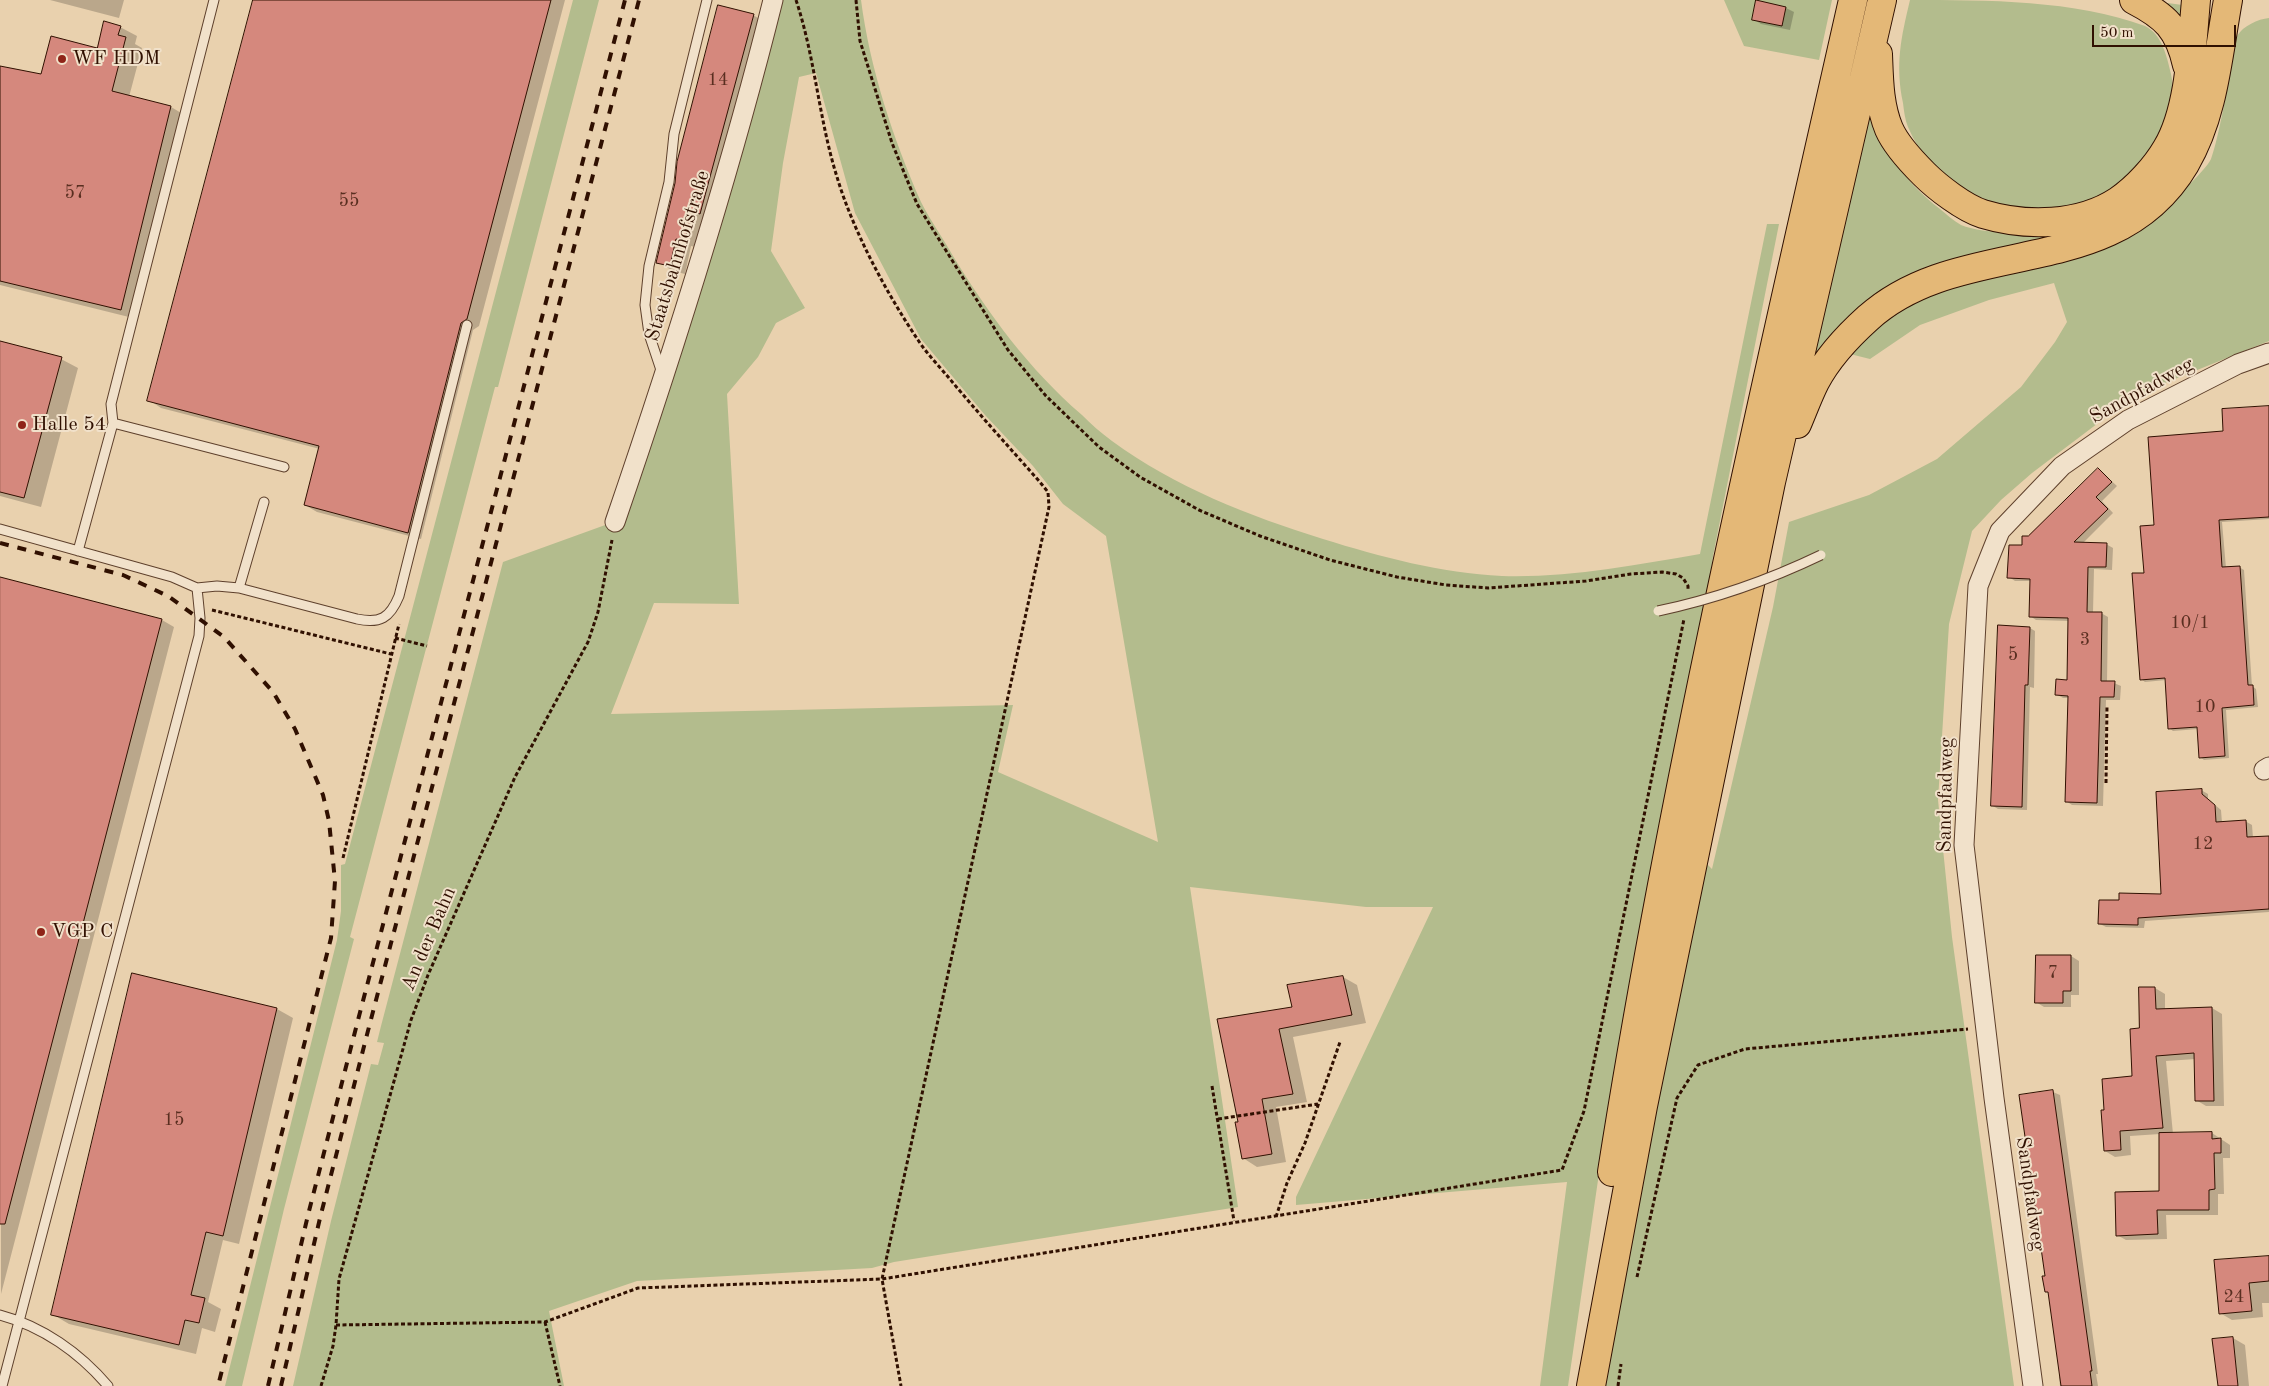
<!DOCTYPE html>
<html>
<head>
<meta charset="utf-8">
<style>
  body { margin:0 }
  #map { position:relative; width:2269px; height:1386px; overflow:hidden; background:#e9d1ae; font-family:"Old Standard TT",serif }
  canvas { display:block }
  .scale { position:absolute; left:2092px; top:25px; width:144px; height:22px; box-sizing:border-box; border:2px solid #301001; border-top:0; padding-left:6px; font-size:15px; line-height:18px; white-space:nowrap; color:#301001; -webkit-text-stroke:4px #f1e1ca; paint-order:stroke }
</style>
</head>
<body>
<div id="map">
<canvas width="2269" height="1386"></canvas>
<div class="scale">50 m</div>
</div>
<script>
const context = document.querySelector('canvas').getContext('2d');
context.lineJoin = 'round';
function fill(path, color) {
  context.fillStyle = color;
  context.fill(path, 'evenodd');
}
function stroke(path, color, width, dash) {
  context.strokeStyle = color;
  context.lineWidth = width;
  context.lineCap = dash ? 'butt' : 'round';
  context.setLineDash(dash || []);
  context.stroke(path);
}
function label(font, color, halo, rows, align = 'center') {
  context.font = font + ' "Old Standard TT",serif';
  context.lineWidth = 4;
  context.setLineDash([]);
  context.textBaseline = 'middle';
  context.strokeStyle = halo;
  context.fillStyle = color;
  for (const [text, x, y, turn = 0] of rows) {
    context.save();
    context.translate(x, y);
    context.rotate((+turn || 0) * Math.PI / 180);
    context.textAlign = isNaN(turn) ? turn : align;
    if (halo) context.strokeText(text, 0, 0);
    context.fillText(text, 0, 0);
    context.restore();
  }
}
const green = new Path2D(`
  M573,0H599L498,387H495L350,937L354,939L284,1209L242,1386H225L337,940L341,911V865L345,864Z
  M779,0H861C870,69 893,138 921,202C930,220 943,238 953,256C990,316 1028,368 1082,415C1091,424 1101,433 1112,441C1175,487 1249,516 1323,539C1381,557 1441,573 1502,576C1568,578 1635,565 1700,554L1767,224H1779L1713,556L1705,620L1604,1139L1568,1386H1540L1567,1182L1296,1205V1197L1433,907H1366L1190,887L1238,1207L894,1262L872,1268L637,1281L549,1311L564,1386H293L331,1221L371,1064L378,1065L384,1043L377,1042L381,1026L503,562L608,524ZM816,73L855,213L921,339L985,415L1033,466L1063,504L1106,536L1158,842L998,772L1013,705L611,714L654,603L739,604L727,394L758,357L776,323L805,308L771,251L783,163L799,77Z
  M1724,0H1832L1819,60L1744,46Z
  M1910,0C1987,0 2075,0 2145,26C2162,34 2167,57 2171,74C2175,90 2171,110 2165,125C2123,239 1954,237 1908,127C1905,120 1904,111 1903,103C1895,64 1901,38 1910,0Z
  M2145,0L2190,6L2186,38Z
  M2210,18L2213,21L2207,80L2199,116L2186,150L2170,177L2148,201L2123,219L2083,237L1984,254L1915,279L1872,300L1817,364L1807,362L1864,116L1874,106C1887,152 1901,179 1940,209C1946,214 1954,221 1961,225C1973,230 1989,231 2002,233C2056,240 2109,231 2149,191C2154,186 2161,181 2165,175C2198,127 2199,82 2206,27Z
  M2269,18V341L2160,385L2122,405L2032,473L2001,500L1972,531L1949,624L1938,800L1952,937L2014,1386H1599L1703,860L1712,869L1773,607L1789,522L1869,495L1937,459L2021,387L2055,342L2067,322L2054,283L1989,300L1920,325L1870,359L1850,354C1871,331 1895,309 1925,297C1998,266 2085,271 2149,220C2162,211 2206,171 2211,159C2217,143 2224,106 2227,88C2229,72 2228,51 2237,36C2243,26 2258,19 2269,18Z`);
const shadow = new Path2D(`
  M50,0H124L119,18Z
  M254,0H565L479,326L473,330L421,539L317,512L305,505L320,449L161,408L149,400Z
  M1757,2L1786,8L1794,12L1790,30L1761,24L1753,19Z
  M753,15L768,24L700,248L691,246L685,274L673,271L658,262Z
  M120,27L137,36L135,44L142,48L129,97L171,107L188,117L137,319L0,285V67L42,76L98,49Z
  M0,342L61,359L78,368L41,507L0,496Z
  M2269,407V519L2222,522L2226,568L2239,567L2244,570L2252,686L2256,689L2258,707L2226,710L2229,758L2204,760L2200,757L2198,729L2173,731L2169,728L2166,680L2145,682L2141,679L2145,574L2156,526L2224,433Z
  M2099,470L2117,486L2102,501L2113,513L2082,544H2106L2113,548L2112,570L2094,569L2093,613H2101L2108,617L2107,682L2114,683L2121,686L2120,700H2106L2103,806L2072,805L2066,801L2069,698H2063L2056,694L2069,681L2070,621L2036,620L2030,616L2031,581H2015L2009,577L2029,538Z
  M0,578L162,620L174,627L1,1294Z
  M2030,628L2035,631L2034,688L2030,687L2027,810L1998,809L1993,806Z
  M2201,790L2208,794V799L2221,810L2222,823L2245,821L2252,825L2253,838L2269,837V912L2145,921L2144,928L2106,927L2100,924L2120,902L2163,895Z
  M2037,956H2071L2079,961V995H2071V1007H2044L2036,1002Z
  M1343,977L1357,985L1366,1023L1293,1037L1307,1102L1276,1107L1286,1162L1257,1167L1243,1158L1239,1123L1219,1020L1293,1008Z
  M2140,988H2155L2165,994V1010L2212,1008L2222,1014L2224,1106H2206L2196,1100V1059L2166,1061L2173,1134L2212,1133L2230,1145V1158H2223L2224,1194H2218V1215H2166L2167,1239L2126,1240L2117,1235L2160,1192V1134L2130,1136L2131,1155L2115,1157L2105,1151L2106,1111L2133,1078L2140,1030Z
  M277,1009L293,1018L239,1244L223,1240L208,1302L221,1309L215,1332L202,1328L196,1354L69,1324L52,1314Z
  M2053,1092L2060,1095L2098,1374H2096L2098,1386H2060L2059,1377L2061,1376L2050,1294L2046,1291Z
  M2269,1257V1303H2262L2263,1317L2232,1320L2220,1313Z
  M2233,1338L2245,1345L2249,1386H2219Z`);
const building = new Path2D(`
  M253,0H551L467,319L461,323L408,533L304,505L319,446L147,401Z
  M1756,0L1786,7L1782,26L1752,20Z
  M718,5L754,14L700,214L692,211L685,241L676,239L670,266L656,263L675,183L677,162Z
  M104,21L121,26L118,35L126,37L112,91L171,106L121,310L0,281V66L41,74L51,36L97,48Z
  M0,341L62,357L24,498L0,492Z
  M2269,406V517L2219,520L2222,567L2240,566L2248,685H2253L2254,705L2222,708L2225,756L2199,758L2197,727L2168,729L2165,678L2140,680L2132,573H2144L2140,526L2154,525L2148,437L2223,431L2222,409Z
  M2098,468L2112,482L2096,497L2108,509L2074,542L2107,543L2106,567H2088L2087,612H2102L2101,681H2115L2114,697H2100L2097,803L2065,802L2068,696L2055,695L2056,679L2067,680L2068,618L2029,617L2030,579L2007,578L2009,545H2022V536H2028Z
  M0,577L162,619L5,1224H0Z
  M1998,625L2030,627L2028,685H2025L2022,807L1991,806Z
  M2202,789V794L2215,805L2216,822L2246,820L2247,837L2269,836V909L2138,918V925L2098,924L2099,900H2119V893L2161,894L2156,792Z
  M2036,955H2071V991H2063V1003H2035Z
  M132,973L277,1008L223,1236L206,1232L191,1295L205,1298L199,1323L185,1320L179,1345L51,1315Z
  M1343,976L1352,1015L1279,1029L1293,1094L1262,1099L1272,1154L1242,1159L1235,1122H1238L1217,1019L1292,1007L1287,985Z
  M2139,987H2155L2156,1009L2212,1007L2214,1101H2195L2194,1053L2156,1056L2163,1128L2120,1131L2121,1150L2104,1151L2101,1110H2104L2102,1079L2132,1076L2130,1029L2139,1028Z
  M2053,1090L2092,1371H2090L2092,1386H2061L2048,1292H2045L2042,1276H2045L2041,1248L2019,1095Z
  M2212,1132V1139L2221,1138V1153H2214L2215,1189L2209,1190V1210H2157L2158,1234L2116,1236L2115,1192L2159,1191V1133Z
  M2269,1256V1281L2249,1283L2252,1311L2219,1314L2214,1260Z
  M2233,1337L2238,1386H2218L2212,1339Z`);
const path = new Path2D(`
  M796,0C815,57 819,120 837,177C853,231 887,294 918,340C927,354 939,366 949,378C978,413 1009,447 1039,481L1048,492L1049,507L882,1279L901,1386
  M856,0L860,41L892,143L917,204L1008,350L1046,396L1099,447L1140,477L1199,510L1260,536L1330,560L1397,577L1446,585L1488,588L1586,581L1631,574L1662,572L1676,574L1683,578L1688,586V590
  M212,610L391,654
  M395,638L427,646
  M2106,783L2107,706
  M343,858L399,624
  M1212,1086L1234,1221
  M1218,1119L1318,1104
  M1276,1217L1287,1183L1305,1143L1340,1042
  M1637,1277L1677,1098L1698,1065L1745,1049L1968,1029
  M545,1322L560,1386
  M336,1325L545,1322L638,1288L882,1279L1562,1170L1584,1111L1684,619
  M321,1386L333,1346L336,1325L339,1279L411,1020L428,975L515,777L588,642L598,612L612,540
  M1618,1386L1621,1364`);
const service = new Path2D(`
  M662,373L649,334L645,305L649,266L669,182L674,134L707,0
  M113,423L111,404L214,0
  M0,529L172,577L197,588L217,586L239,588L357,619C380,624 390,618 399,596L467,325
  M78,551L113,423L284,467
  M239,588L264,502
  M0,1315C42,1326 80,1353 108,1386
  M2,1386L199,636L200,618L197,588`);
const minor = new Path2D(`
  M615,522C674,350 729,177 773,0
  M2264,770L2269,767
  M2033,1386L1994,1098L1964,845L1978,586L2000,531L2062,466L2128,420L2238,364L2269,353`);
const primary = new Path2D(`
  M2134,0C2165,16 2179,29 2187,65
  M1878,54C1879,79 1879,105 1889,129C1896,145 1911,161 1924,174C1937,187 1964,208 1983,214C2026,227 2080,226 2118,201C2137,188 2156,167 2167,148C2190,110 2192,44 2196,0
  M1797,424C1803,410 1808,396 1815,382C1827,359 1848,336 1868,318C1961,234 2114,284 2185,164C2214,115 2218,55 2228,0
  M1612,1172C1674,778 1765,389 1853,0
  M1591,1386L1643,1106L1771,482L1882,0`);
const rail = new Path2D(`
  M0,543L123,575L168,596L224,637L273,692L295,729L323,795L329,821L335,881L331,938L218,1386
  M268,1386L308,1215L358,1020L625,0
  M281,1386L320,1218L370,1023L639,0`);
const serviceBridge = new Path2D(`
  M1658,611C1715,599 1769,580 1821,555`);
const markers = [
  [62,59,5,"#8f2418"],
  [22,425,5,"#8f2418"],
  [41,932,5,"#8f2418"]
];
const numberNames = [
  ["14",718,80],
  ["57",75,193],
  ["55",349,201],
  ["10/1",2190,623],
  ["3",2085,640],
  ["5",2013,655],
  ["10",2205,707],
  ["12",2203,844],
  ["7",2053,973],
  ["15",174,1120],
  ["24",2234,1297]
];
const poiNames = [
  ["WF HDM",72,59],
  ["Halle 54",32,425],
  ["VGP C",51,932]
];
const streetNames = [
  ["Staatsbahnhofstraße",678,256,-73],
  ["Sandpfadweg",2142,391,-29],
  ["Sandpfadweg",1946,795,-89],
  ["An der Bahn",429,939,-67],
  ["Sandpfadweg",2030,1194,82]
];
fill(green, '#b3bc8d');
fill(shadow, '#0003');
fill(building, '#d5887d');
stroke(building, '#301001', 1);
stroke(service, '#5e402c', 11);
stroke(minor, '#5e402c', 21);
stroke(primary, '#301001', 30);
stroke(path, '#301001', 3, [4, 2.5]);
stroke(service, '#f1e1ca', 9);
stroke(minor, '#f1e1ca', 19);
stroke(primary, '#e4b877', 28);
stroke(rail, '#301001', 4, [9, 9]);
stroke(serviceBridge, '#5e402c', 11, []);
stroke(serviceBridge, '#f1e1ca', 9);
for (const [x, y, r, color] of markers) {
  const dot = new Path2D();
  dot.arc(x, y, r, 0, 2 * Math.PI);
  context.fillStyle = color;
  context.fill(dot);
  stroke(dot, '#f1e1ca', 2);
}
label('18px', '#592e20', null, numberNames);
label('20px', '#301001', '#f1e1ca', poiNames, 'left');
label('20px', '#301001', '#f1e1ca', streetNames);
</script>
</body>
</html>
